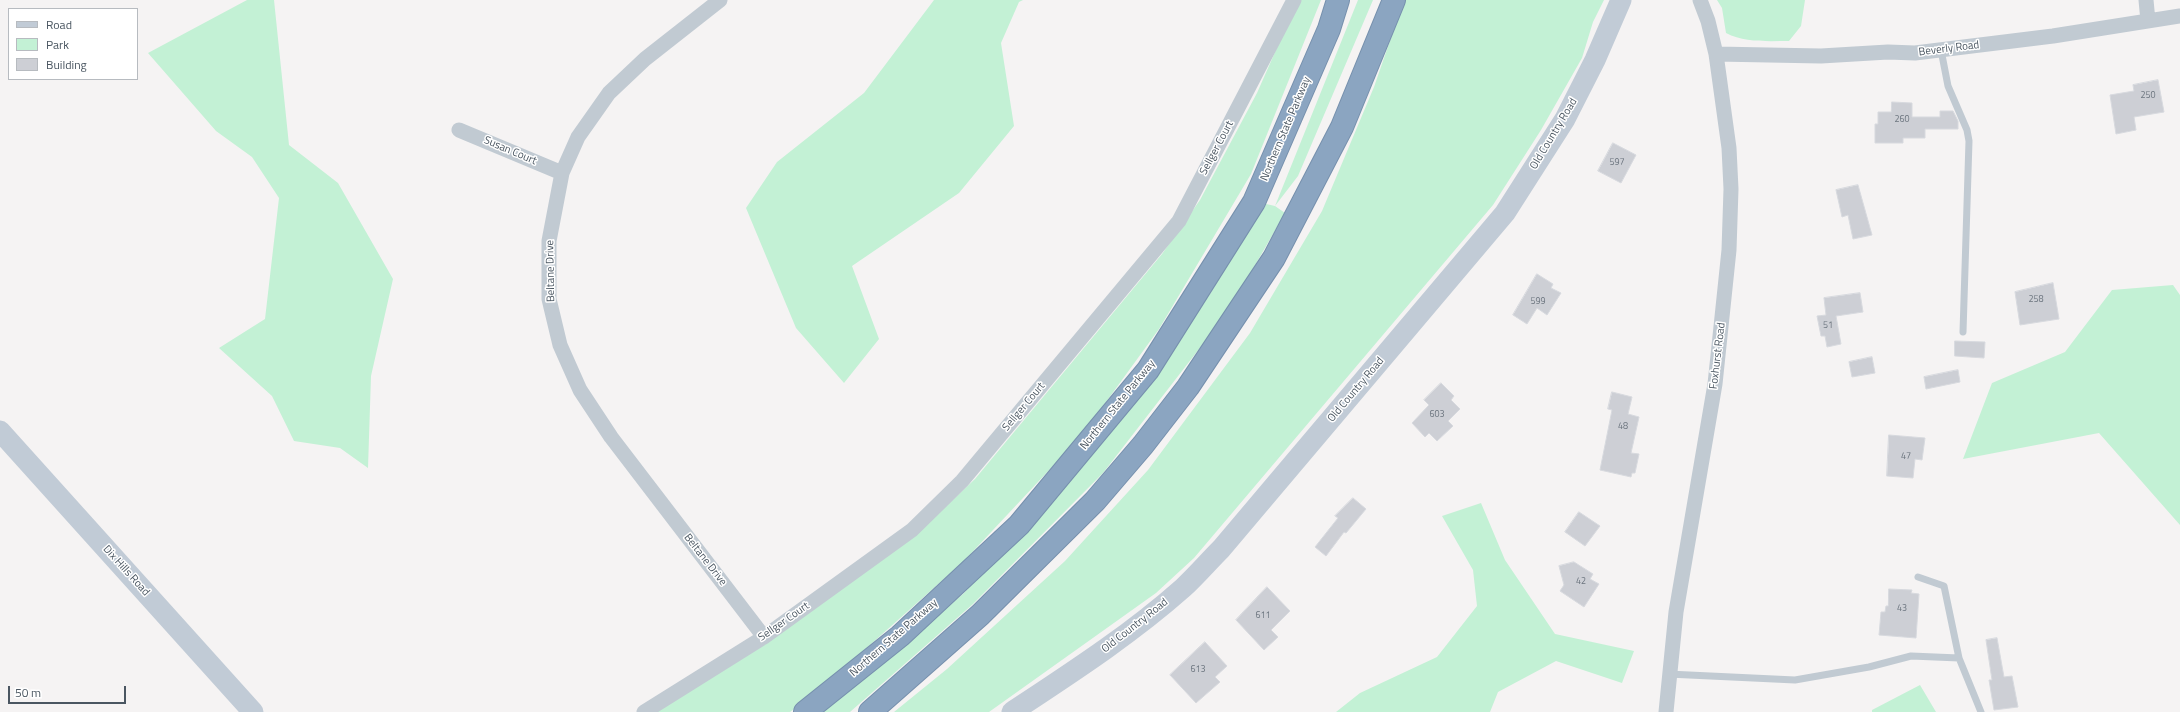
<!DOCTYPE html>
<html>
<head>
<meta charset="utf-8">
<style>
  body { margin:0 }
  #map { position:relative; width:2180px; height:712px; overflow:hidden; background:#f5f3f3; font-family:"Titillium Web",sans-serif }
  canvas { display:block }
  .legend { position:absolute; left:8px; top:8px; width:130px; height:72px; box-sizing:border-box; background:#fff; border:1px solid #b7bbc0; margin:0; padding:5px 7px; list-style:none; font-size:12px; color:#4a5661 }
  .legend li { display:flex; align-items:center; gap:8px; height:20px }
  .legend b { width:20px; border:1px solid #b7bbc0 }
  .scale { position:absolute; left:8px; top:686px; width:118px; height:18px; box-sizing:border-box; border:2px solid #4a5661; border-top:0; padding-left:5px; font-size:12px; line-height:14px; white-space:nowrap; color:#4a5661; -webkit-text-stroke:3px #fff; paint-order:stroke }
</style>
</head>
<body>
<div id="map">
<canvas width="2180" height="712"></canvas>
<ul class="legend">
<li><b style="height:5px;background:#c1cbd6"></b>Road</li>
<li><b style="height:11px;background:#c3f1d5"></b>Park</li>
<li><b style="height:11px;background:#cdcfd5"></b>Building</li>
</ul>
<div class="scale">50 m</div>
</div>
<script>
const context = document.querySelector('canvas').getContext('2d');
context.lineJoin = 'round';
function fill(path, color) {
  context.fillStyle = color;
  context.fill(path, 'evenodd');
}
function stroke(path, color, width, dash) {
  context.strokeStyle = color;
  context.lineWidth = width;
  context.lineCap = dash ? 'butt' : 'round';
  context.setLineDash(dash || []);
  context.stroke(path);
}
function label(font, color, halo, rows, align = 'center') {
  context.font = font + ' "Titillium Web",sans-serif';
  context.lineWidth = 3;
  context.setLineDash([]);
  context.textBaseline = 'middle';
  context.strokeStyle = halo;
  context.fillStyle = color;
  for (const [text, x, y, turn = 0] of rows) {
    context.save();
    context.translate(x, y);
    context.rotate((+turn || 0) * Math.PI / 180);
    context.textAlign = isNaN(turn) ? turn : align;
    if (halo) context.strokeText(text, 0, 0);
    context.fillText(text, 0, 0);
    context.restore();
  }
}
const green = new Path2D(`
  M247,0H274L289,145L338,183L393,279L371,376L368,468L340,448L294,441L272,396L219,348L265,319L279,198L252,157L216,131L148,53Z
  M934,0H1023L1019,2L1001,43L1014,126L959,193L852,266L879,339L844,383L796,328L746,208L777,162L864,93Z
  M1298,0H1321L1251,174L1159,329L1082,435L963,562L815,694L790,712H657L927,524L975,479L1162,254L1200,200L1257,93Z
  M1358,0H1373L1298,176L1275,206L1285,213L1230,309L1103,473L973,604L850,712H819L853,686L963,594L1089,459L1210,294L1262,203L1275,206Z
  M1404,0H1604L1593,22L1582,58L1541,130L1493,205L1194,558L1156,593L989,712H894L947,669L1065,561L1148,470L1250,333L1322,211L1374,87Z
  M1717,0H1805L1801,26L1789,41C1769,41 1745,43 1726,33L1722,8Z
  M2173,285L2180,295V525L2099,433L1963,459L1992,383L2065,352L2112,290Z
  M1481,503L1505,560L1555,634L1634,651L1622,683L1556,661L1498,692L1490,712H1336L1360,693L1437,657L1477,606L1473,570L1442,516Z
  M1920,685L1936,712H1872V710Z`);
const building = new Path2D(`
  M2158,80L2164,112L2134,117L2136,130L2116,134L2110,95L2134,91L2133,85Z
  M1892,102L1912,103V117H1940V111H1953L1958,121V129H1925V138H1903V143H1875V124H1878V112H1891Z
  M1613,143L1636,155L1621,183L1598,171Z
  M1858,185L1872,235L1853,239L1848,215L1842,217L1836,190Z
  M1537,274L1553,284L1551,288L1561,293L1547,315L1537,308L1527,324L1513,315Z
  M2053,283L2059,319L2020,325L2015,292Z
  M1860,293L1863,312L1836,316L1841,344L1827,347L1825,336H1821L1817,316L1826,315L1824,298Z
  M1955,341L1985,342L1984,358L1955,356Z
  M1872,357L1875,373L1852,377L1849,362Z
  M1958,370L1960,382L1926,389L1924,377Z
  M1441,383L1454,396L1451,400L1460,409L1448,421L1453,426L1437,441L1429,433L1425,437L1412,423L1429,405L1424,400Z
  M1612,392L1632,397L1628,414L1639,417L1631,453L1639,454L1635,473H1632L1631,477L1600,470L1612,410L1608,409Z
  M1889,435L1925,438L1922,460L1915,459L1913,478L1887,476Z
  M1353,498L1366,509L1346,533L1344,532L1326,556L1315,547L1338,518L1335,516Z
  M1579,512L1600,526L1585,546L1565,532Z
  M1574,562L1593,574L1590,579L1599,584L1584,607L1560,591L1564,585L1559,566Z
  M1267,587L1290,611L1271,630L1278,637L1264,650L1236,620Z
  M1889,589L1912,590L1911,593L1919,594L1916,638L1879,635L1881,612H1885L1886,606H1888Z
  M1997,638L2004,677L2012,676L2018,707L1994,710L1989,680H1992L1986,640Z
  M1205,642L1227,666L1215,677L1220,682L1196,703L1170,675Z`);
const lane = new Path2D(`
  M1941,50L1948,86L1967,130L1969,141L1963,332
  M1918,577L1944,586L1959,658
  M1668,674L1795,680L1869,667L1911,656L1959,658L1981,712`);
const street = new Path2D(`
  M720,0L645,59L609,93L578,137L562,173L549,241V299L560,345L580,390L611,437L764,637
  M2146,0L2148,21
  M1716,54L1821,56L1888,52L1915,53L2053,36L2180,16
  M459,130L562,173
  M644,712L764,637L912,530L962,481L1179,221L1294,0
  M1666,712L1676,612L1715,384L1729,250L1731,189L1729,148L1716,54L1708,21L1700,0`);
const secondary = new Path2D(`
  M0,431L253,712
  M1012,712C1071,673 1130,635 1183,588C1196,576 1208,562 1221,549L1505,213L1565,119L1595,60L1621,0`);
const highway = new Path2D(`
  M805,712L900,636L1019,525L1148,370L1254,202L1329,29L1338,0
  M870,712L980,615L1095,501L1143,445L1188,387L1274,258L1342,127L1394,0`);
const numberNames = [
  ["250",2148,96],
  ["260",1902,120],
  ["597",1617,163],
  ["258",2036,300],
  ["599",1538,302],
  ["51",1828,326],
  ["603",1437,415],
  ["48",1623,427],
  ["47",1906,457],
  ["42",1581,582],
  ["43",1902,609],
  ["611",1263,616],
  ["613",1198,670]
];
const streetNames = [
  ["Beverly Road",1949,49,-7],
  ["Northern State Parkway",1286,129,-67],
  ["Old Country Road",1554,134,-59],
  ["Sellger Court",1217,148,-62],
  ["Susan Court",510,151,23],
  ["Beltane Drive",551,271,-91],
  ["Foxhurst Road",1718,356,-83],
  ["Old Country Road",1356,390,-50],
  ["Northern State Parkway",1118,405,-51],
  ["Sellger Court",1024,407,-50],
  ["Beltane Drive",705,560,52],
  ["Dix Hills Road",126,571,48],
  ["Sellger Court",784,622,-35],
  ["Old Country Road",1135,626,-38],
  ["Northern State Parkway",894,638,-41]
];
fill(green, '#c3f1d5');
fill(building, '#cdcfd5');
stroke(building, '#d7d9de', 1);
stroke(highway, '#7690ad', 24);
stroke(lane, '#c1cad2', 7);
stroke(street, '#c1cad2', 15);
stroke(secondary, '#c1cbd6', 21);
stroke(highway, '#8ba5c1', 22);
label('9px', '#6b747e', null, numberNames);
label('11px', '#4a5661', '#fff', streetNames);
</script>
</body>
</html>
